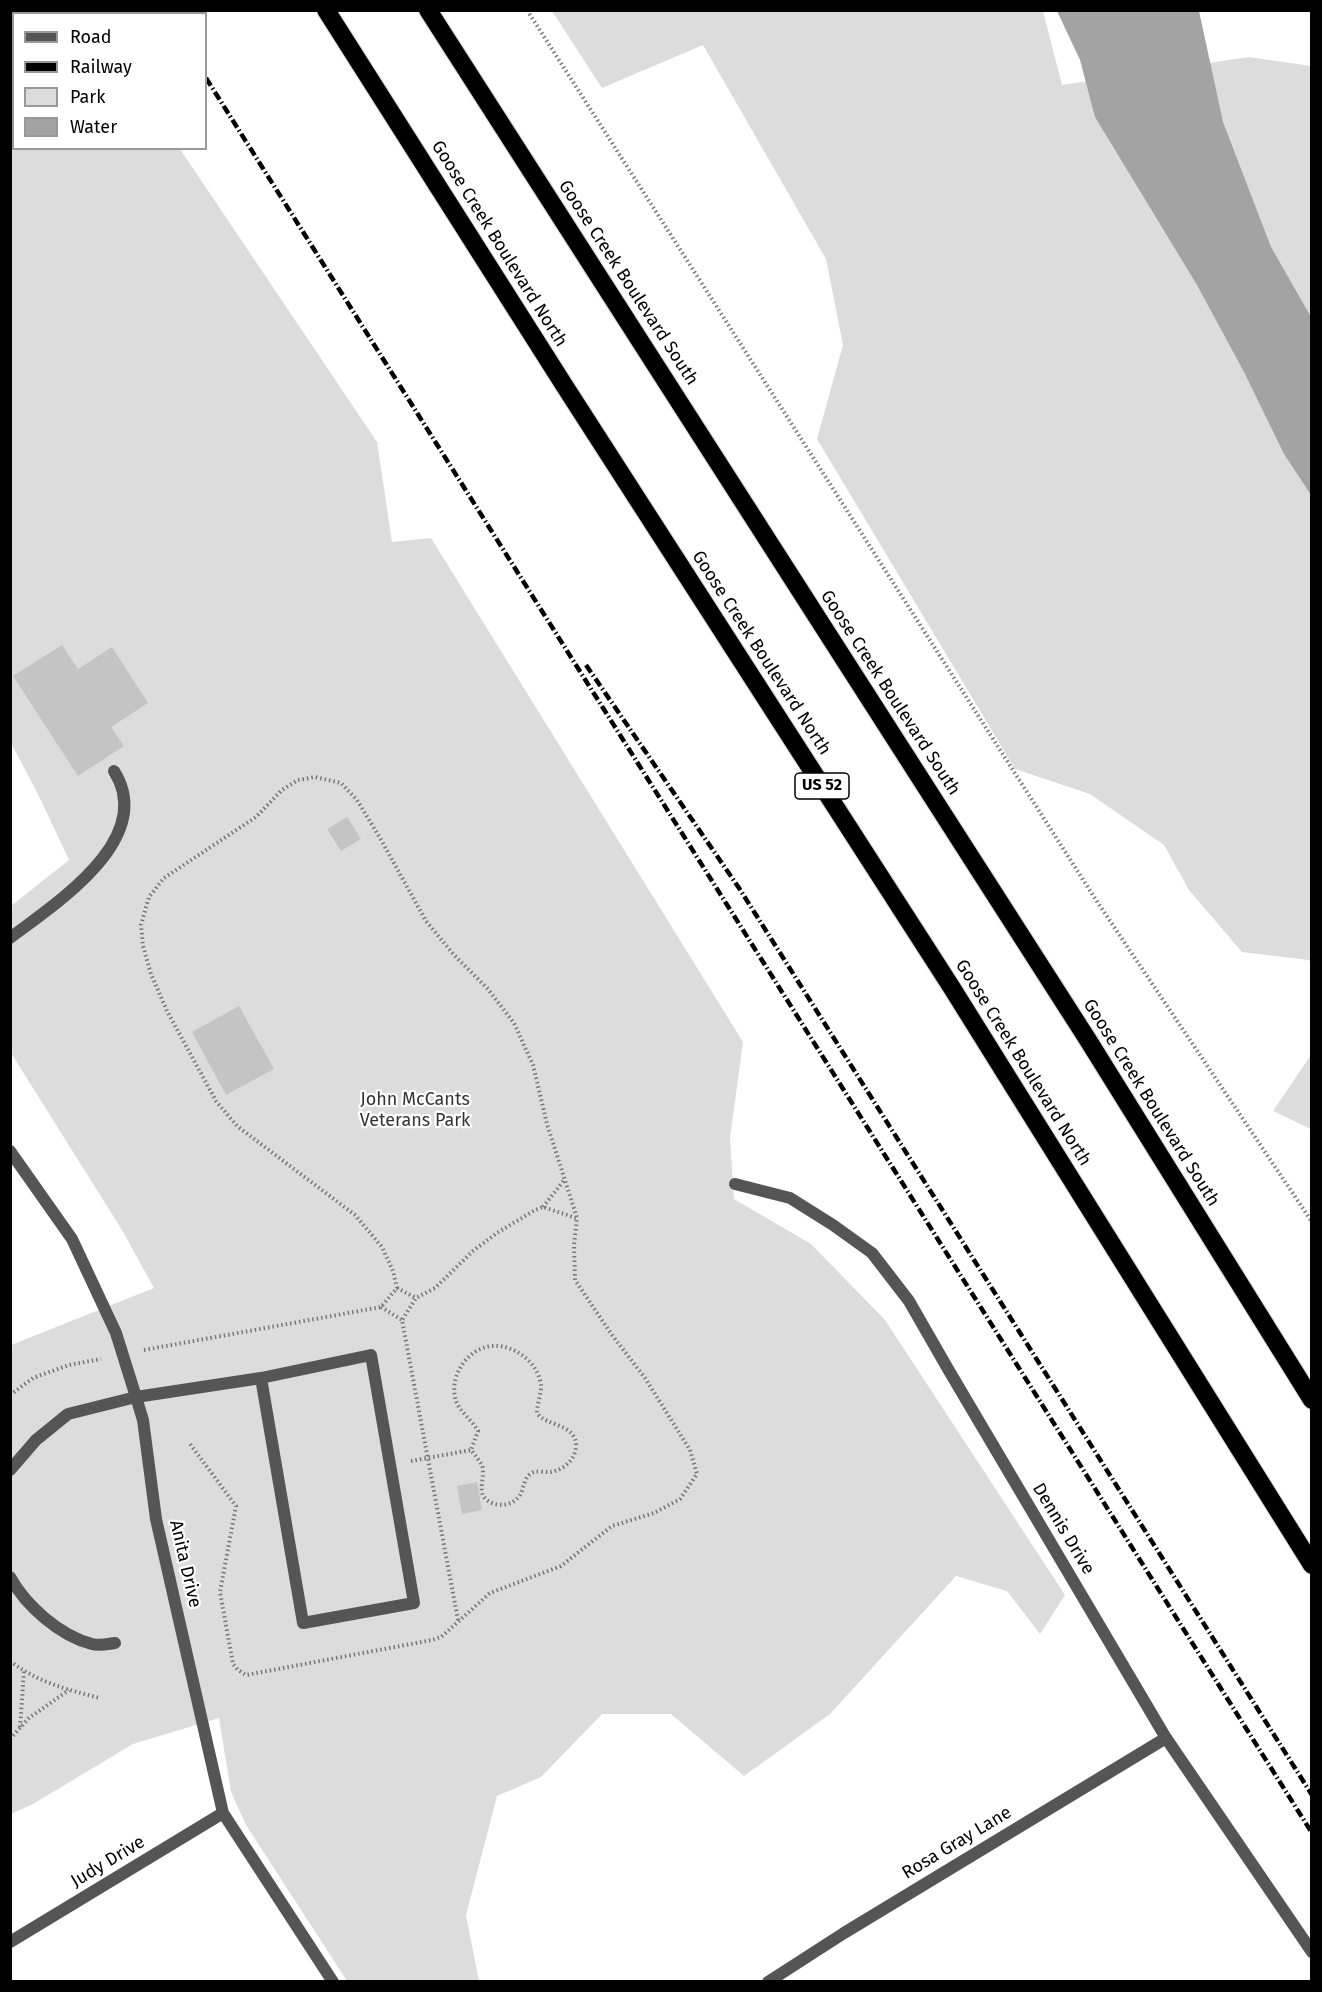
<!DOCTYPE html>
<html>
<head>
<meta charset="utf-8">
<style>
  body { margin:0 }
  #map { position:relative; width:1322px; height:1992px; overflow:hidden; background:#fff; font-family:"Fira Sans",sans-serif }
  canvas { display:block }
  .frame { position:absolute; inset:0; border:12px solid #000; pointer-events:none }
  .legend { position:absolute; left:12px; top:12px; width:195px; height:138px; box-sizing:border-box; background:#fff; border:2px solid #999; margin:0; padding:8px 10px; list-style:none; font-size:18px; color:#000 }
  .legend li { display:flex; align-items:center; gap:12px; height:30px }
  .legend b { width:30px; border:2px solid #999 }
</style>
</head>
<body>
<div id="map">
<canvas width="1322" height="1992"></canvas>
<div class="frame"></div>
<ul class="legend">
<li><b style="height:8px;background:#555"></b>Road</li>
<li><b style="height:8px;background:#000"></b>Railway</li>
<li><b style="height:16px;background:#dcdcdc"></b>Park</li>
<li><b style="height:16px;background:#a3a3a3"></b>Water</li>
</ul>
</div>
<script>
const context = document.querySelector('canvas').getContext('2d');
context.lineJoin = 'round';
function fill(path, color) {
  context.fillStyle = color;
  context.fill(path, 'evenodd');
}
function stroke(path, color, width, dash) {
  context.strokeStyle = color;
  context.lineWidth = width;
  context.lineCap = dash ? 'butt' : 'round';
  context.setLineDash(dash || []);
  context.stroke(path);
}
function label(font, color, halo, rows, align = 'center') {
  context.font = font + ' "Fira Sans",sans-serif';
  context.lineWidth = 4.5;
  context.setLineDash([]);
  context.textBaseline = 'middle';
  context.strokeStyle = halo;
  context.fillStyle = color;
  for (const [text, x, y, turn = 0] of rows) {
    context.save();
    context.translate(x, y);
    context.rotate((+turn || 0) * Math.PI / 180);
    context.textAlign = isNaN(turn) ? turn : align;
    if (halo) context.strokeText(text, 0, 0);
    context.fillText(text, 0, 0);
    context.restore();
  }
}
const green = new Path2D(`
  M11,11H88L90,13L14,14V148L180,149L377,442L392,542L431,538L743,1042L730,1138L734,1199L811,1244L885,1320L1065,1595L1040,1634L1007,1591L956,1576L830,1714L744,1776L671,1714H602L541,1777L497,1796L466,1915L479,1981H347L246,1825L231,1792L219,1718L133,1744L33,1804L11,1814V1345L154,1288L122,1230L11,1053V906L69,860L38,794L11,743Z
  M552,11H1043L1062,85L1249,57L1311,66V962L1308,960L1242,952L1189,890L1164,845L1090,794L1015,769L817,439L843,345L826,259L703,45L602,88Z
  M1311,1055V1129L1273,1111Z`);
const water = new Path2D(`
  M1057,11H1199L1223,122L1271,247L1311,317V495L1284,454L1244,372L1197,285L1095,117L1080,60Z`);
const building = new Path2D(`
  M62,645L78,669L112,647L148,703L111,727L124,746L78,776L13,676Z
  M347,817L361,839L341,851L327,829Z
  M239,1006L274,1069L226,1095L192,1032Z
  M477,1482L482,1510L462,1514L457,1486Z`);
const path = new Path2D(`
  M527,10L1096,900L1312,1222
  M543,1207L565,1179
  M397,1288L416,1298
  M381,1307L402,1320
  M144,1350L381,1307L397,1288L393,1271L382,1247L355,1215L237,1126L216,1101L167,1011L151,974L143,946L141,925L149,897L164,878L256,817L282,790L298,780L315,777L341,783L357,800L380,838L426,921L454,955L487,988L514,1023L533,1065L547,1124L577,1218L574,1245L575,1280L612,1335L645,1378L690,1450L697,1474L680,1499L654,1513L612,1526L561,1566L490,1593L441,1637L432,1640L246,1675L238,1670L233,1664L220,1592L236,1506L190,1444
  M10,1395L33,1378L69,1365L101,1359
  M411,1461L471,1450C475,1455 479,1460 482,1465C486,1477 476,1492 487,1500C497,1508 513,1506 520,1495C524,1488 524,1475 534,1472C538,1471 544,1472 548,1472C561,1472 575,1461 576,1447C577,1423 546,1427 537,1413C537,1404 541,1395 541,1386C539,1360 507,1339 483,1348C463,1355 449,1380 456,1401C460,1412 472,1420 478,1431L471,1450
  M458,1620L402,1320L416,1298L435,1288L473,1251L497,1233L535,1210L543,1207L576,1218
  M10,1661C37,1682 68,1690 100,1698
  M20,1727L24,1671
  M10,1739L29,1718L69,1690`);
const lane = new Path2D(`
  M10,938C56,903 157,839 114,771
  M735,1184L790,1198L833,1225L872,1253L909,1301L948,1369L1166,1738L1312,1952
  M10,1470L36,1440L68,1414L136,1397L261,1378L371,1355L414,1603L303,1623L261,1378
  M10,1577C26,1606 60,1636 92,1644C99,1646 108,1644 115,1643`);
const street = new Path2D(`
  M10,1151L72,1239L116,1333L136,1397L143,1420L156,1519L223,1813L333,1982
  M10,1942L223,1813
  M768,1982L844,1933L1166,1738`);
const highway = new Path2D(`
  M326,10L564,385L952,988L1312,1565
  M428,10L1088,1040L1312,1400`);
const rail = new Path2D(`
  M163,10L165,14
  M206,78L1312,1833
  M586,665L739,888L1312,1795`);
const shields = [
  [822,786,54]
];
const shieldNames = [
  ["US 52",822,786]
];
const streetNames = [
  ["Goose Creek Boulevard North",499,244,58],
  ["Goose Creek Boulevard South",628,283,57],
  ["Goose Creek Boulevard North",761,653,57],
  ["Goose Creek Boulevard South",890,693,57],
  ["Goose Creek Boulevard North",1023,1063,58],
  ["Goose Creek Boulevard South",1151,1103,58],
  ["Dennis Drive",1063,1529,59],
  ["Anita Drive",185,1564,77],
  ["Rosa Gray Lane",957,1843,-31],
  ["Judy Drive",108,1862,-31]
];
const parkNames = [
  ["John McCants",415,1100],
  ["Veterans Park",415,1121]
];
fill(green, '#dcdcdc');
fill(water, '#a3a3a3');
fill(building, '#c4c4c4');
stroke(highway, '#dbdbdb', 20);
stroke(path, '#777', 4, [1.5, 3]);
stroke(lane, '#555', 12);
stroke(street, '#555', 12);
stroke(highway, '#000', 18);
stroke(rail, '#000', 4.5, [9, 3, 1.5, 3]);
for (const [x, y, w] of shields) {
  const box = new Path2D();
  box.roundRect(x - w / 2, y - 13, w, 26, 4.5);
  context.fillStyle = '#fff';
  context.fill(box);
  stroke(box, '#000', 1.5);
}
label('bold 16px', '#000', null, shieldNames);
label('18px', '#000', '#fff', streetNames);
label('18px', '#333', '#fff', parkNames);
</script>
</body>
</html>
